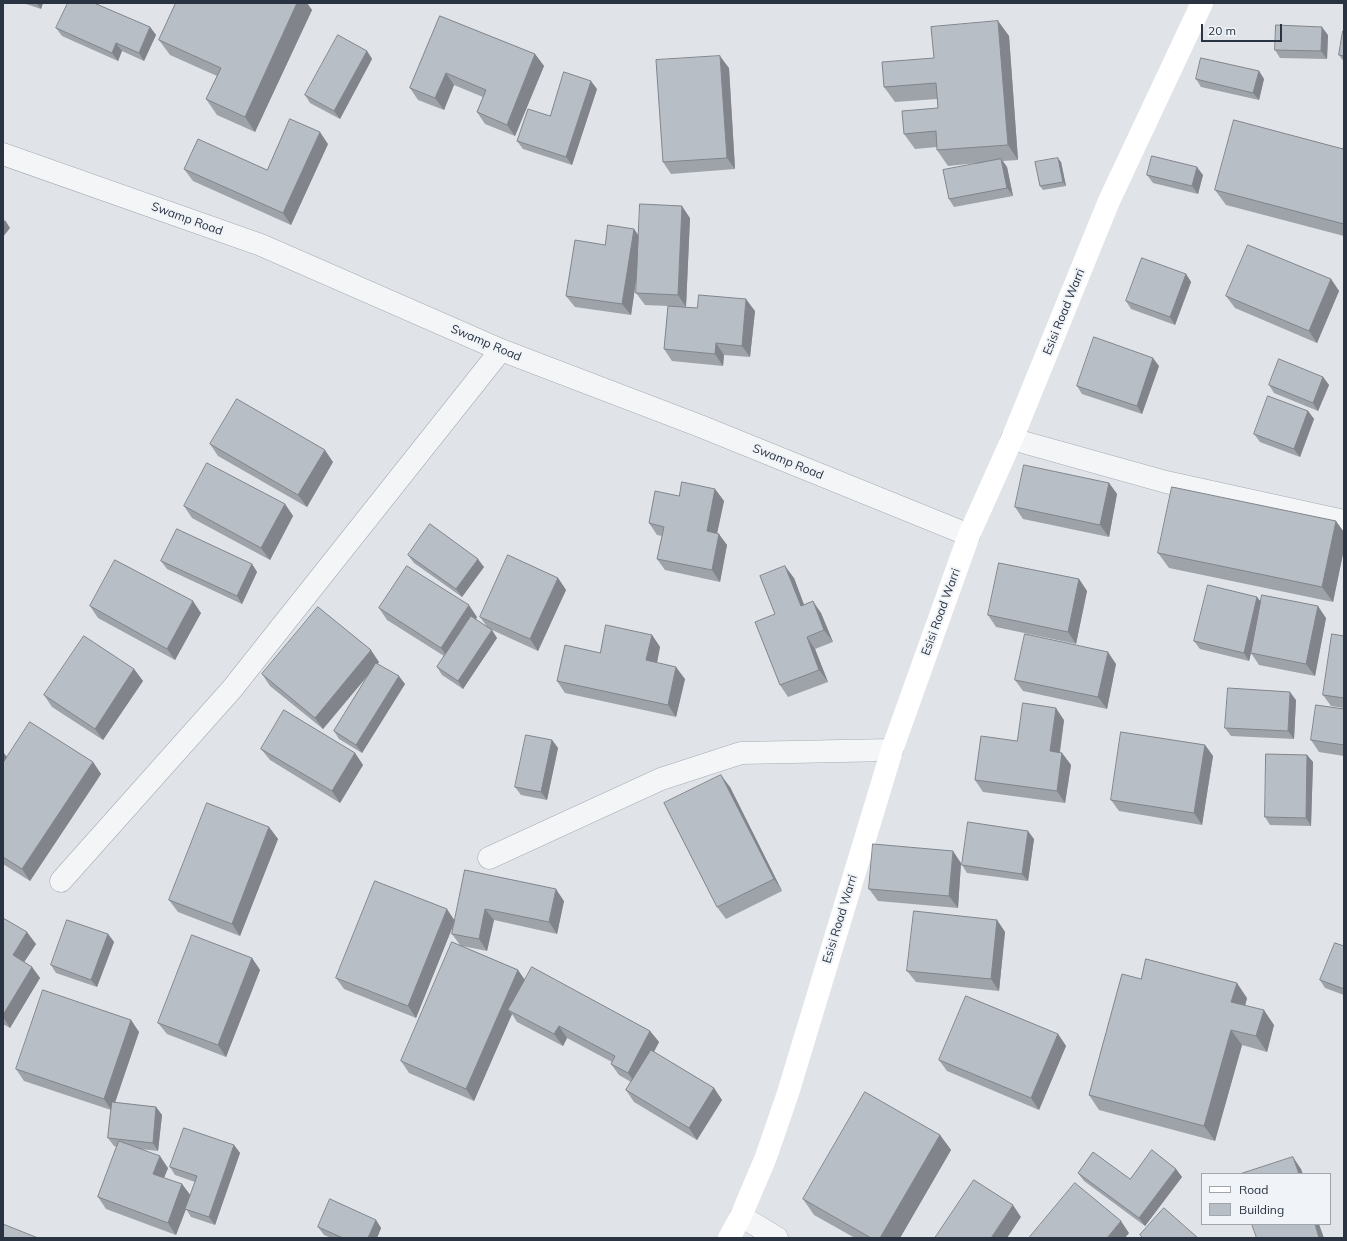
<!DOCTYPE html>
<html>
<head>
<meta charset="utf-8">
<style>
  body { margin:0 }
  #map { position:relative; width:1347px; height:1241px; overflow:hidden; background:#e0e4e9; font-family:Mulish,sans-serif }
  canvas { display:block }
  .frame { position:absolute; inset:0; border:4px solid #293341; pointer-events:none }
  .legend { position:absolute; left:1201px; top:1173px; width:130px; height:52px; box-sizing:border-box; background:#f0f3f7; border:1px solid #a0a6ae; margin:0; padding:5px 7px; list-style:none; font-size:12px; color:#293341 }
  .legend li { display:flex; align-items:center; gap:8px; height:20px }
  .legend b { width:20px; border:1px solid #a0a6ae }
  .scale { position:absolute; left:1201px; top:24px; width:81px; height:18px; box-sizing:border-box; border:2px solid #293341; border-top:0; padding-left:5px; font-size:12px; line-height:14px; white-space:nowrap; color:#293341; -webkit-text-stroke:3px #f0f3f7; paint-order:stroke }
</style>
</head>
<body>
<div id="map">
<canvas width="1347" height="1241"></canvas>
<div class="frame"></div>
<ul class="legend">
<li><b style="height:5px;background:#fff"></b>Road</li>
<li><b style="height:11px;background:#b8bec6"></b>Building</li>
</ul>
<div class="scale">20 m</div>
</div>
<script>
const context = document.querySelector('canvas').getContext('2d');
context.lineJoin = 'round';
function stroke(path, color, width, dash) {
  context.strokeStyle = color;
  context.lineWidth = width;
  context.lineCap = dash ? 'butt' : 'round';
  context.setLineDash(dash || []);
  context.stroke(path);
}
function fill(path, color) {
  context.fillStyle = color;
  context.fill(path, 'evenodd');
}
function label(font, color, halo, rows, align = 'center') {
  context.font = font + ' Mulish,sans-serif';
  context.lineWidth = 4;
  context.setLineDash([]);
  context.textBaseline = 'middle';
  context.strokeStyle = halo;
  context.fillStyle = color;
  for (const [text, x, y, turn = 0] of rows) {
    context.save();
    context.translate(x, y);
    context.rotate((+turn || 0) * Math.PI / 180);
    context.textAlign = isNaN(turn) ? turn : align;
    if (halo) context.strokeText(text, 0, 0);
    context.fillText(text, 0, 0);
    context.restore();
  }
}
const street = new Path2D(`
  M3,154L261,245L501,350L700,426L969,535
  M1012,439L1166,482L1344,521
  M489,858L661,779L741,753L892,750
  M61,881L232,689L501,350
  M741,1216L777,1238`);
const secondary = new Path2D(`
  M729,1238L741,1216L766,1157L788,1093L892,750L969,535L1012,439L1109,201L1202,3`);
const wall = new Path2D(`
  M23,3H43L41,9Z
  M176,3H307L312,10L255,132L217,115L206,99L217,76L170,55L159,40Z
  M440,16L535,54L544,66L515,136L485,124L477,112L483,97L454,85L444,110L418,100L410,88Z
  M998,21L1009,36L1018,160L1003,161L1007,167L1013,196L954,207L949,199L977,163L948,166L937,150V147L915,149L904,134L938,108L937,99L895,102L884,87Z
  M150,27L156,35L144,61L122,51L118,61L62,36L56,28Z
  M1344,31V62L1339,55Z
  M1328,35L1327,59L1280,58L1275,50Z
  M367,51L372,59L340,119L310,103L305,95Z
  M729,68L735,169L671,174L663,162Z
  M1259,71L1264,79L1259,100L1201,87L1196,79Z
  M597,89L572,165L523,149L517,141Z
  M328,144L291,225L193,181L184,169L267,170Z
  M1344,145V236L1226,205L1215,190L1343,149Z
  M1061,162L1066,186L1043,190L1040,186Z
  M1147,175H1203L1198,194L1153,183Z
  M690,218L686,307L672,306L697,308L755,311L750,357L724,355L723,366L672,361L664,349L668,306L645,305L636,293L637,273L631,315L575,307L566,296L605,245L634,229L639,236Z
  M1186,274L1191,282L1175,325L1131,309L1126,301Z
  M1331,279L1339,291L1317,343L1235,308L1226,296Z
  M1159,366L1142,414L1082,394L1077,386Z
  M1323,377L1329,385L1318,411L1274,393L1269,385Z
  M1308,411L1314,419L1300,457L1260,442L1254,434Z
  M210,444L333,462L307,507L218,456Z
  M1109,483L1117,494L1109,537L1023,519L1015,507Z
  M715,489L724,501L717,533L727,545L720,582L665,570L657,559L662,536L657,535L649,523L679,496Z
  M285,504L293,516L270,560L192,518L184,506Z
  M1344,532V549L1333,602L1169,568L1158,553Z
  M408,555L484,567L462,597L414,563Z
  M161,561L252,564L257,572L242,604L167,569Z
  M558,578L566,590L538,651L490,629L497,638L463,689L442,675L437,667L444,656L387,620L379,608L477,617L476,620L488,628L480,617Z
  M794,578L804,605L821,613L833,642L815,649L828,682L788,697L780,685Z
  M1079,579L1087,591L1076,644L996,627L988,615Z
  M1257,597L1261,602L1326,618L1315,676L1259,665L1251,653L1249,661L1200,649L1194,641Z
  M90,606L201,613L175,660L98,618Z
  M652,635L660,647L657,663L685,679L676,717L565,693L557,681L600,653Z
  M1344,636V708L1331,706L1323,695Z
  M379,662L378,664L405,684L362,753L339,739L334,731L370,673L323,729L270,686L262,674Z
  M1116,664L1107,709L1023,691L1015,680Z
  M134,669L143,681L103,740L52,707L44,695Z
  M1296,700L1294,739L1231,736L1225,728Z
  M1344,709V756L1319,752L1311,740Z
  M1064,720L1060,753H1062L1071,765L1065,803L983,792L975,780L1017,741Z
  M552,740L558,748L547,800L521,795L515,787Z
  M1205,745L1213,756L1202,825L1119,811L1111,800Z
  M261,749L355,753L363,765L340,803L270,760Z
  M3,752L7,757L93,762L101,774L30,881L3,864Z
  M1307,755L1313,762L1311,826L1270,825L1265,817Z
  M730,787L782,891L726,919L717,907Z
  M269,827L278,839L240,936L178,912L169,900Z
  M1034,839L1028,881L967,873L962,865Z
  M961,863L958,908L878,901L869,889Z
  M465,870L564,901L557,934L494,920L487,951L462,946L518,970L525,980L650,1031L659,1042L654,1052L714,1088L722,1100L697,1140L634,1102L626,1090L631,1082L619,1075L611,1064L612,1062L567,1038L563,1046L517,1022L512,1014L474,1101L409,1073L401,1061L460,945L452,934L454,923L416,1018L344,989L336,978L455,921Z
  M3,918L36,944L24,962L32,967L40,978L10,1028L3,1024Z
  M997,920L1005,932L999,991L916,982L907,971Z
  M108,934L114,942L97,987L56,973L51,965Z
  M1344,946V995L1325,988L1320,980Z
  M252,958L260,970L226,1057L167,1034L158,1023Z
  M1247,998L1245,1006L1274,1025L1267,1052L1242,1045L1215,1141L1099,1110L1089,1095Z
  M131,1020L139,1032L115,1103L156,1107L162,1115L158,1151L140,1149L168,1168L164,1178L182,1184L190,1195L195,1182L175,1175L170,1167L234,1145L240,1153L215,1225L191,1217L186,1209L176,1235L106,1209L98,1197L117,1147L114,1146L108,1138L111,1110L24,1081L16,1069Z
  M1058,1034L1066,1046L1039,1110L947,1071L939,1060Z
  M940,1135L951,1150L900,1238H855L814,1215L803,1199Z
  M1176,1169L1182,1177L1145,1226L1084,1181L1078,1173L1130,1179Z
  M376,1220L381,1228L377,1238H331L324,1235L318,1227Z`);
const shadedWall = new Path2D(`
  M36,3H43L41,9Z
  M297,3H307L312,10L255,132L245,117Z
  M998,21L1009,36L1018,160L1008,145Z
  M150,27L156,35L144,61L139,53Z
  M1322,27L1328,35L1327,59L1321,51Z
  M116,43L122,51L118,61L112,53Z
  M367,51L372,59L340,119L334,111Z
  M535,54L544,66L515,136L507,125Z
  M720,56L729,68L735,169L727,158Z
  M1259,71L1264,79L1259,100L1253,93Z
  M446,73L454,85L444,110L435,98Z
  M591,81L597,89L572,165L566,157Z
  M320,132L328,144L291,225L283,213Z
  M1058,158L1061,162L1066,186L1063,182Z
  M1001,159L1007,167L1013,196L1007,188Z
  M1197,167L1203,175L1198,194L1192,186Z
  M682,206L690,218L686,307L678,295Z
  M5,220L10,228L3,237V222Z
  M634,229L642,241L631,315L622,304Z
  M1186,274L1191,282L1175,325L1170,317Z
  M1331,279L1339,291L1317,343L1309,331Z
  M746,299L755,311L750,357L742,346Z
  M716,343L724,355L723,366L715,354Z
  M1153,358L1159,366L1142,414L1137,406Z
  M1323,377L1329,385L1318,411L1313,403Z
  M1308,411L1314,419L1300,457L1294,449Z
  M325,450L333,462L307,507L298,495Z
  M1109,483L1117,494L1109,537L1100,525Z
  M715,489L724,501L715,543L707,531Z
  M285,504L293,516L270,560L261,548Z
  M1336,521L1344,532V549L1333,602L1322,587Z
  M719,534L727,545L720,582L712,570Z
  M478,559L484,567L462,597L456,589Z
  M252,564L257,572L242,604L237,596Z
  M785,566L794,578L809,618L801,606Z
  M558,578L566,590L538,651L530,639Z
  M1079,579L1087,591L1076,644L1068,632Z
  M1257,597L1263,605L1249,661L1244,653Z
  M193,601L201,613L175,660L167,649Z
  M813,601L821,613L833,642L824,630Z
  M469,605L477,617L450,660L441,648Z
  M1318,606L1326,618L1315,676L1306,664Z
  M492,630L497,638L463,689L458,681Z
  M652,635L660,647L655,672L646,660Z
  M807,637L815,649L828,682L819,670Z
  M371,650L379,662L323,729L315,718Z
  M1108,652L1116,664L1107,709L1098,697Z
  M676,667L685,679L676,717L668,705Z
  M134,669L143,681L103,740L95,729Z
  M399,676L405,684L362,753L356,745Z
  M1290,692L1296,700L1294,739L1288,731Z
  M1056,708L1064,720L1058,763L1050,751Z
  M552,740L558,748L547,800L541,792Z
  M1205,745L1213,756L1202,825L1194,813Z
  M3,752L9,760L3,770Z
  M355,753L363,765L340,803L332,791Z
  M1062,753L1071,765L1065,803L1057,791Z
  M1307,755L1313,762L1311,826L1306,818Z
  M93,762L101,774L30,881L22,869Z
  M721,775L730,787L782,891L774,879Z
  M269,827L278,839L240,936L232,924Z
  M1028,831L1034,839L1028,881L1022,874Z
  M953,851L961,863L958,908L949,896Z
  M556,889L564,901L557,934L549,922Z
  M447,909L455,921L416,1018L408,1006Z
  M485,909L494,920L487,951L479,939Z
  M997,920L1005,932L999,991L991,979Z
  M27,932L36,944L21,967L13,955Z
  M108,934L114,942L97,987L91,980Z
  M252,958L260,970L226,1057L218,1045Z
  M32,967L40,978L10,1028L3,1017V1015Z
  M518,970L526,982L508,1010L512,1014L474,1101L466,1089Z
  M1237,983L1247,998L1242,1017L1231,1002Z
  M1264,1010L1274,1025L1267,1052L1256,1036Z
  M131,1020L139,1032L112,1111L104,1099Z
  M559,1026L567,1038L563,1046L554,1034Z
  M1231,1030L1242,1045L1215,1141L1204,1126Z
  M650,1031L659,1042L636,1084L628,1073Z
  M1058,1034L1066,1046L1039,1110L1031,1098Z
  M714,1088L722,1100L697,1140L689,1128Z
  M156,1107L162,1115L158,1151L153,1143Z
  M940,1135L951,1150L900,1238H880Z
  M234,1145L240,1153L215,1225L209,1217Z
  M160,1156L168,1168L161,1185L153,1174Z
  M1293,1157L1301,1169L1303,1174H1299Z
  M1176,1169L1182,1177L1145,1226L1139,1218Z
  M182,1184L191,1196L176,1235L168,1223Z
  M1013,1205L1021,1217L1007,1238H991Z
  M376,1220L381,1228L377,1238H368Z
  M1121,1221L1129,1233L1125,1238H1107Z
  M1315,1224H1319L1324,1238H1319Z`);
const building = new Path2D(`
  M68,3H94L150,27L139,53L116,43L112,53L56,28Z
  M176,3H297L245,117L206,99L221,68L159,40Z
  M440,16L535,54L507,125L477,112L486,90L446,73L435,98L410,88Z
  M998,21L1008,145L937,150L936,131L904,134L902,111L938,108L936,83L884,87L882,62L934,58L931,27Z
  M1276,25L1322,27L1321,51L1275,50Z
  M1343,31H1344V56L1339,55Z
  M338,35L367,51L334,111L305,95Z
  M720,56L727,158L663,162L656,60Z
  M1201,58L1259,71L1253,93L1196,79Z
  M564,72L591,81L566,157L517,141L528,109L550,116Z
  M290,119L320,132L283,213L184,169L198,139L267,170Z
  M1234,120L1343,149L1344,145V224L1215,190Z
  M1152,156L1197,167L1192,186L1147,175Z
  M1058,158L1063,182L1040,186L1035,162Z
  M1001,159L1007,188L949,199L943,170Z
  M640,204L682,206L678,295L636,293Z
  M608,225L634,229L622,304L566,296L575,240L605,245Z
  M1248,245L1331,279L1309,331L1226,296Z
  M1142,258L1186,274L1170,317L1126,301Z
  M699,295L746,299L742,346L716,343L715,354L664,349L668,306L697,308Z
  M1094,337L1153,358L1137,406L1077,386Z
  M1279,359L1323,377L1313,403L1269,385Z
  M1268,396L1308,411L1294,449L1254,434Z
  M237,399L325,450L298,495L210,444Z
  M207,463L285,504L261,548L184,506Z
  M1024,465L1109,483L1100,525L1015,507Z
  M682,482L715,489L707,531L719,534L712,570L657,559L664,527L649,523L655,491L679,496Z
  M1172,487L1336,521L1322,587L1158,553Z
  M430,524L478,559L456,589L408,555Z
  M177,529L252,564L237,596L161,561Z
  M508,555L558,578L530,639L480,617Z
  M115,560L193,601L167,649L90,606Z
  M999,563L1079,579L1068,632L988,615Z
  M407,566L469,605L441,648L379,608Z
  M785,566L801,606L813,601L824,630L807,637L819,670L780,685L755,622L775,614L760,576Z
  M1208,585L1257,597L1244,653L1194,641Z
  M1262,595L1318,606L1306,664L1251,653Z
  M318,607L371,650L315,718L262,674Z
  M471,616L492,630L458,681L437,667Z
  M606,625L652,635L646,660L676,667L668,705L557,681L565,645L600,653Z
  M1025,634L1108,652L1098,697L1015,680Z
  M1332,634L1344,636V698L1323,695Z
  M84,636L134,669L95,729L44,695Z
  M376,663L399,676L356,745L334,731Z
  M1228,688L1290,692L1288,731L1225,728Z
  M1023,703L1056,708L1050,751L1062,753L1057,791L975,780L981,736L1017,741Z
  M1316,705L1344,709V745L1311,740Z
  M284,710L355,753L332,791L261,749Z
  M30,722L93,762L22,869L3,857V763Z
  M1121,732L1205,745L1194,813L1111,800Z
  M526,735L552,740L541,792L515,787Z
  M1266,754L1307,755L1306,818L1265,817Z
  M721,775L774,879L717,907L664,803Z
  M207,803L269,827L232,924L169,900Z
  M968,822L1028,831L1022,874L962,865Z
  M873,844L953,851L949,896L869,889Z
  M465,870L556,889L549,922L485,909L479,939L452,934Z
  M375,881L447,909L408,1006L336,978Z
  M914,911L997,920L991,979L907,971Z
  M3,918L27,932L13,955L32,967L3,1015Z
  M67,920L108,934L91,980L51,965Z
  M192,935L252,958L218,1045L158,1023Z
  M452,942L518,970L466,1089L401,1061Z
  M1335,943L1344,946V989L1320,980Z
  M1146,959L1237,983L1231,1002L1264,1010L1256,1036L1231,1030L1204,1126L1089,1095L1122,974L1141,979Z
  M532,967L650,1031L628,1073L611,1064L615,1056L559,1026L554,1034L508,1010Z
  M43,990L131,1020L104,1099L16,1069Z
  M966,996L1058,1034L1031,1098L939,1060Z
  M651,1050L714,1088L689,1128L626,1090Z
  M865,1092L940,1135L880,1238H871L803,1199Z
  M112,1102L156,1107L153,1143L108,1138Z
  M184,1128L234,1145L209,1217L185,1209L197,1176L170,1167Z
  M119,1141L160,1156L153,1174L182,1184L168,1223L98,1197Z
  M1152,1150L1176,1169L1139,1218L1078,1173L1093,1152L1130,1179Z
  M1293,1157L1299,1174H1240Z
  M974,1180L1013,1205L991,1238H935Z
  M1075,1183L1121,1221L1107,1238H1029Z
  M330,1199L376,1220L368,1238H343L318,1227Z
  M1164,1208L1198,1238H1143L1140,1235Z
  M3,1224L38,1238H3Z
  M1252,1224H1315L1319,1238H1257Z`);
const streetNames = [
  ["Swamp Road",187,219,20],
  ["Esisi Road Warri",1064,312,-68],
  ["Swamp Road",486,343,23],
  ["Swamp Road",788,462,22],
  ["Esisi Road Warri",941,612,-70],
  ["Esisi Road Warri",840,919,-73]
];
stroke(street, '#a5abb3', 23);
stroke(street, '#f3f5f7', 22);
stroke(secondary, '#fff', 22);
fill(wall, '#9ea3aa');
fill(shadedWall, '#81858b');
fill(building, '#b8bec6');
stroke(building, '#81858b', 1);
label('12px', '#293341', '#f0f3f7', streetNames);
</script>
</body>
</html>
